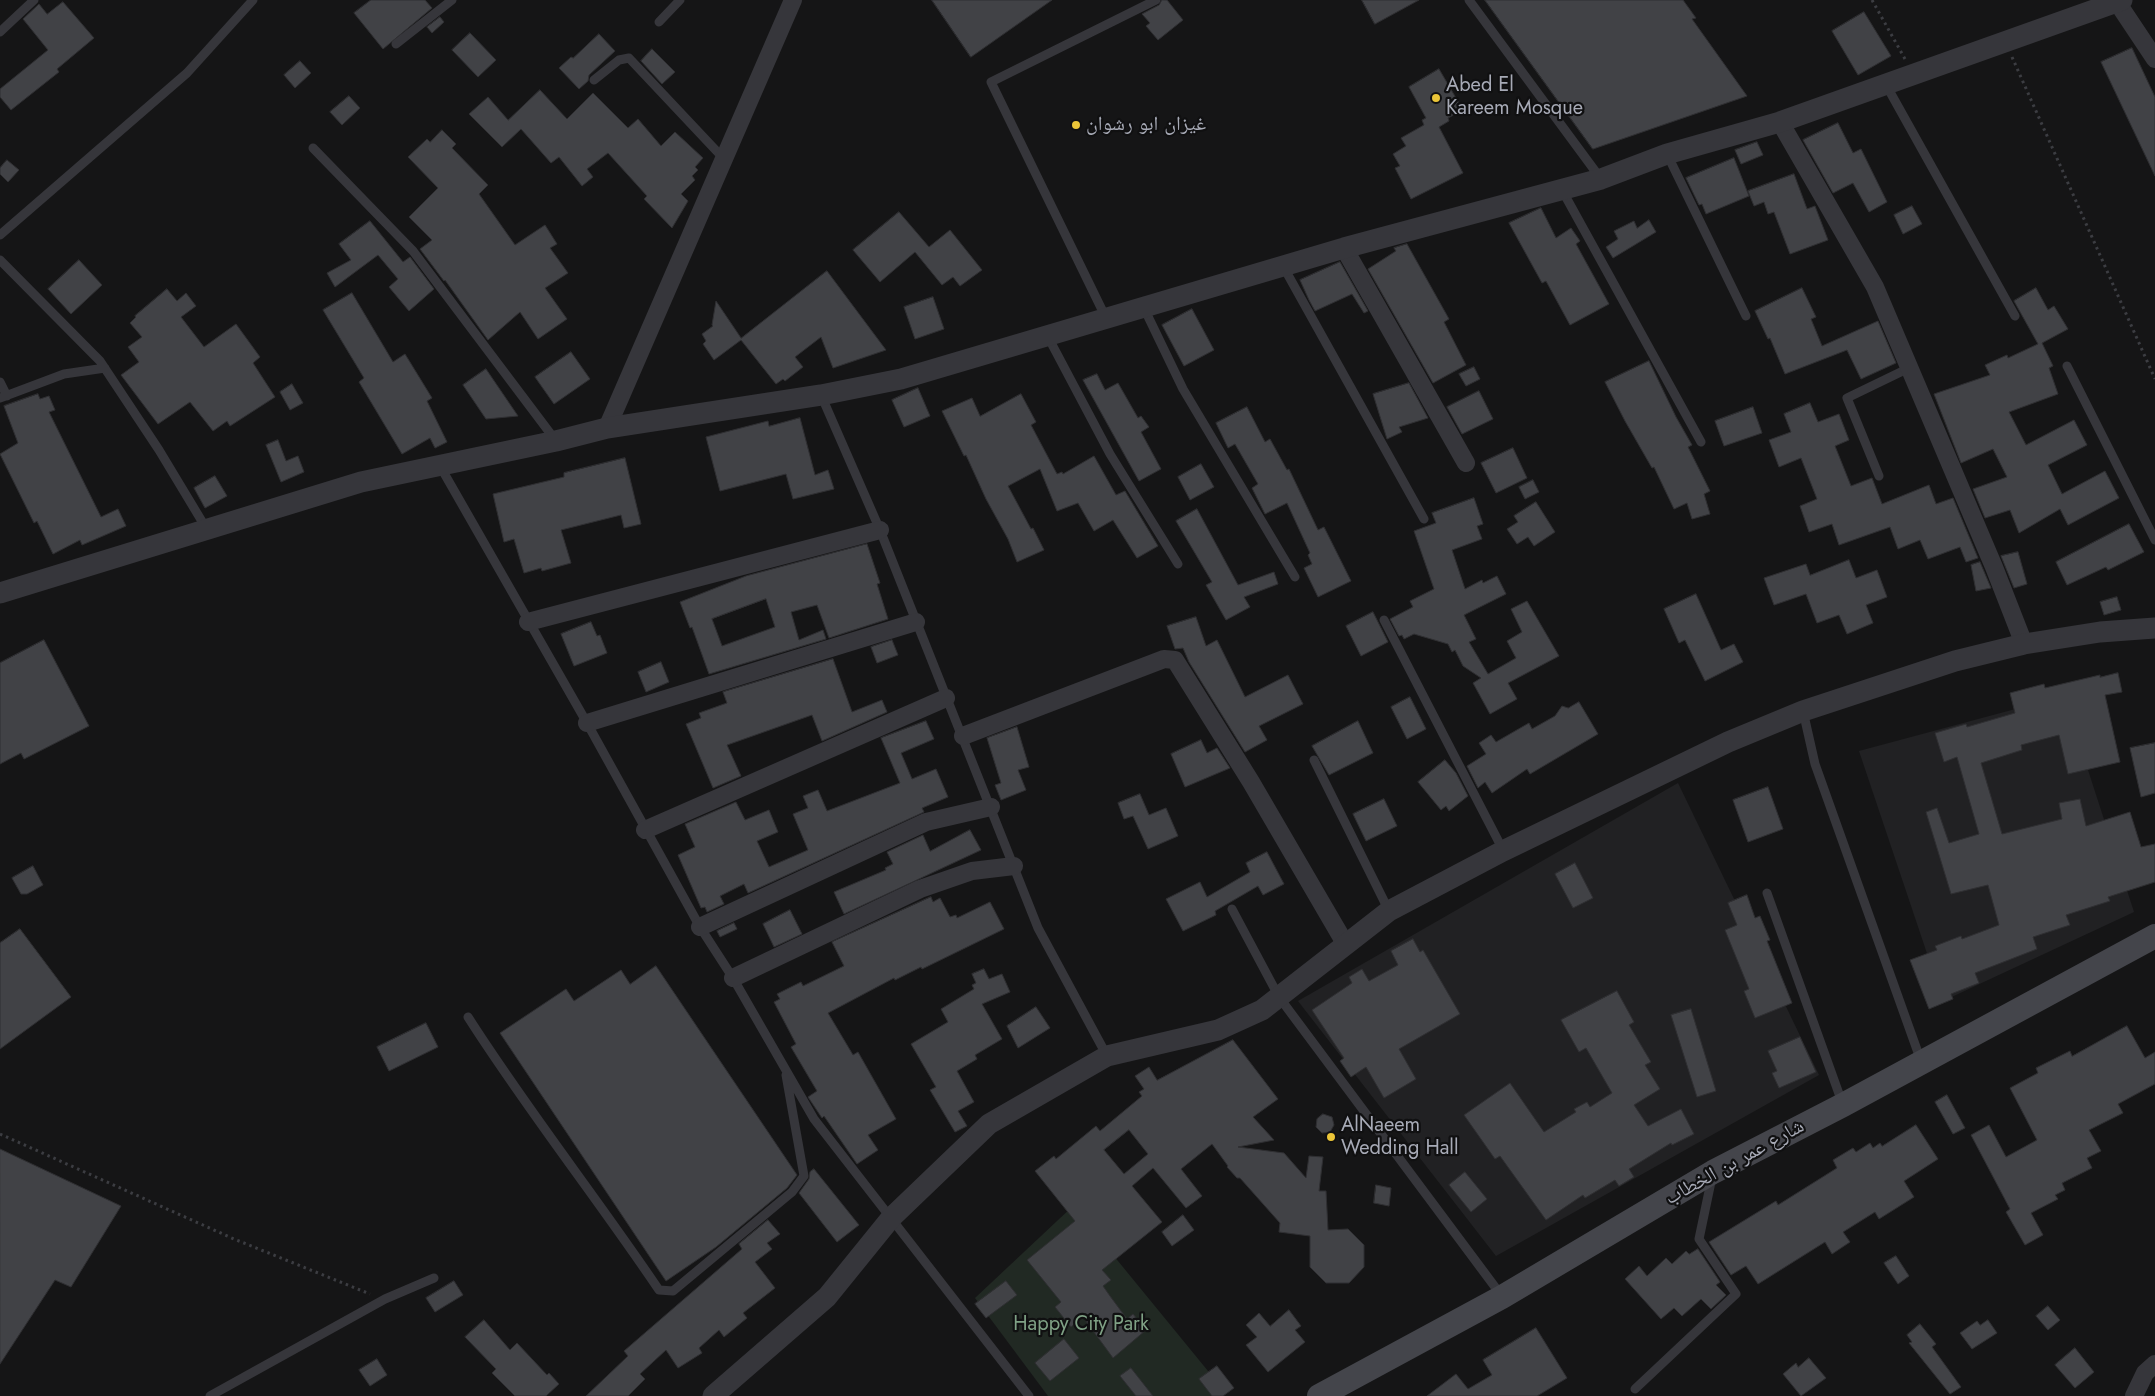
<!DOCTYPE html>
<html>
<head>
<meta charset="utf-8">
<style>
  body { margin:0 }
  canvas { display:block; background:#151516 }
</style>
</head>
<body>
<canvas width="2155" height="1396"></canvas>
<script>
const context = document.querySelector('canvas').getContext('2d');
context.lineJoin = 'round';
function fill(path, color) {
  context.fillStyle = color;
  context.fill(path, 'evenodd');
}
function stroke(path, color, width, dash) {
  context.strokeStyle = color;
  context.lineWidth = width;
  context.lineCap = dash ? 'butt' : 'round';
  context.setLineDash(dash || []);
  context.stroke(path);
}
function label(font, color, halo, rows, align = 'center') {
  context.font = font + ' Jost,"Noto Naskh Arabic",sans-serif';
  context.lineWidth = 4.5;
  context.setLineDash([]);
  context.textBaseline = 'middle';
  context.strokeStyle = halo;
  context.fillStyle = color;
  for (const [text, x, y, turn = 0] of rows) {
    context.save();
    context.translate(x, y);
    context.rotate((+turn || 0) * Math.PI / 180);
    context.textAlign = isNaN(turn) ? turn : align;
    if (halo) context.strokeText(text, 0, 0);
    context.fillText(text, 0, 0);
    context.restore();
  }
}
const built = new Path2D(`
  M2064,696L2134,912L1943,1001L1859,751Z
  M1678,783L1819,1075L1496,1256L1298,1001Z`);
const green = new Path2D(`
  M1073,1206L1226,1393L1221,1396H1048L975,1298Z`);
const building = new Path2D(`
  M371,0H425L432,8L383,49L354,13Z
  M932,0H1052L971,57Z
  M1162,0H1167L1183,20L1158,40L1146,26L1150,23L1142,14L1159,5Z
  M1362,0H1419L1375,24Z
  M1485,0H1683L1696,18L1692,19L1747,96L1593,149Z
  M63,2L94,38L57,69L59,72L11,110L0,97V89L48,50L23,19L39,4L47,14Z
  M1864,12L1891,56L1858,75L1832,31Z
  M440,17L444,22L432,33L427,27Z
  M470,33L496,60L478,77L452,50Z
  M599,34L615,51L589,75L588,81L579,89L559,68L571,57L573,58Z
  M2132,48L2155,97V176L2101,62Z
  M652,49L675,72L662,84L641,61Z
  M300,61L311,73L295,88L284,75Z
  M1439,69L1463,110L1448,118L1449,121L1439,127L1463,173L1411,199L1395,168L1400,166L1393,154L1406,146L1401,138L1424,125L1422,120L1426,118L1409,87Z
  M540,90L567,119L593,93L628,128L638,119L661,146L675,132L703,158L695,167L698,170L692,176L695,180L681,194L688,201L672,228L644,199L647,196L608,153L587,169L593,177L582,186L559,157L551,163L521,129L502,147L469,114L488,97L508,120Z
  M349,96L360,108L342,125L330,112Z
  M1838,123L1853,153L1861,149L1887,202L1869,212L1853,183L1833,193L1803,140Z
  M442,130L456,144L452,148L488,185L479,194L515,245L545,225L557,244L550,248L568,273L545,288L567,319L538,339L520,312L488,340L445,280L444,281L420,249L432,240L409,217L438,188L408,157L427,139L430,142Z
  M1757,142L1763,155L1741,164L1735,150Z
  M1734,158L1749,196L1706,214L1702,204L1699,205L1686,178Z
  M7,160L19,170L8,182L0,174V168Z
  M1794,174L1807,209L1815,206L1828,240L1790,254L1774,212L1768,214L1764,202L1754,206L1748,191Z
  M1912,206L1922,224L1903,234L1894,215Z
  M1541,208L1556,238L1571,228L1580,241L1576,244L1609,304L1570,325L1546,281L1542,283L1509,223Z
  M899,212L929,247L950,230L982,270L960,286L953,277L942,285L915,252L880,282L853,250Z
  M1649,220L1656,232L1613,258L1606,247L1618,239L1614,231L1634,221L1637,228Z
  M370,221L403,262L410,257L434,289L409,311L389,287L398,279L378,255L335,287L327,273L351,260L339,244Z
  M1407,244L1449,319L1444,322L1466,365L1433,383L1368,269L1396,251L1394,248Z
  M79,260L102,285L71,314L48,289Z
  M1340,262L1368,311L1364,313L1352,294L1315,311L1309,300L1300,280Z
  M827,271L886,350L833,368L821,337L795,357L803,367L785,381L783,379L776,384L741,340L714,360L703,344L706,341L702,334L713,326L712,325L716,301L741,338Z
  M1802,288L1816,317L1811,319L1822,346L1878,321L1896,363L1861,379L1847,350L1785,374L1770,338L1768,339L1755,311Z
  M2036,288L2048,310L2054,306L2068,329L2042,343L2053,366L2049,368L2058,394L2009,412L2026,445L2074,420L2087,445L2048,465L2062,494L2105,471L2119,498L2068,525L2060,509L2019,533L2010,510L1985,518L1973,489L2007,477L1993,449L1961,463L1934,394L1990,375L1985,365L2007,355L2008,358L2038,344L2014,301Z
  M167,289L177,301L186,293L196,306L181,317L204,347L236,324L260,357L253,363L275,397L230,426L227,421L213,431L190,402L158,424L121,375L139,362L128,347L142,337L130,323L136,317L135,316Z
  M352,293L393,362L405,354L432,398L427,401L447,442L435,448L430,438L402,454L359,382L364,378L323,310Z
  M933,297L944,329L915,339L904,307Z
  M1192,309L1214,350L1184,366L1162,325Z
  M571,352L590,379L554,404L535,377Z
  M1649,361L1676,417L1692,445L1688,447L1710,491L1704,494L1710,514L1692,519L1687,503L1674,509L1654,467L1652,468L1625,421L1605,382Z
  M1474,367L1480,379L1466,386L1459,374Z
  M486,369L518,416L486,419L463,385Z
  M1097,374L1105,390L1118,383L1138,418L1141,416L1149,427L1141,432L1161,469L1139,481L1083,380Z
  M1409,383L1428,418L1399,427L1402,432L1387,439L1373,394Z
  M292,384L303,403L290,410L280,392Z
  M918,388L930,416L904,427L892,400Z
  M1479,391L1493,419L1462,434L1447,407Z
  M38,394L40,399L49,396L55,410L49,412L101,517L118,509L126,526L82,545L80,540L53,554L37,521L34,523L0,454L18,443L4,406Z
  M1021,394L1036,422L1031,425L1057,474L1062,472L1063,474L1094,456L1116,495L1125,491L1158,546L1137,558L1113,520L1094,531L1078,503L1057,511L1040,469L1008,486L1031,529L1033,528L1044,550L1017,562L1008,539L986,499L966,455L964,456L942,411L972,398L980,416Z
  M1810,403L1818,422L1839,414L1849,440L1835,446L1851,486L1872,478L1882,504L1929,485L1936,504L1953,498L1978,558L1966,562L1960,547L1928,559L1920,540L1898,549L1890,527L1839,545L1832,524L1809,532L1800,506L1817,499L1801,458L1779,467L1769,440L1791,432L1784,414Z
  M1247,407L1265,442L1270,439L1287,470L1289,469L1318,530L1324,527L1351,581L1318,597L1304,568L1312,564L1308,555L1310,553L1287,503L1265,514L1252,488L1258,484L1235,444L1228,448L1216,423Z
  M1753,407L1762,433L1724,446L1715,421Z
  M800,418L815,475L828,470L834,489L793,499L786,474L720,491L706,437L768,421L769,426Z
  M278,440L286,461L298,456L304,472L281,482L266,445Z
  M1513,448L1527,478L1496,493L1481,463Z
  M625,458L641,524L624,528L621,515L561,530L571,563L542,571L541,568L524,573L514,539L504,542L493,494L564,477V473Z
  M1201,464L1214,487L1190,500L1178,477Z
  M215,476L227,496L205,508L194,488Z
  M1533,480L1539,492L1525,499L1519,487Z
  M1474,498L1483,524L1477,526L1482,539L1452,550L1465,589L1482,580L1483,583L1497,576L1506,594L1464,615L1476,639L1469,642L1488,674L1516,658L1507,641L1522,632L1511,609L1527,601L1559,656L1508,683L1517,699L1490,714L1473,683L1481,678L1463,666L1455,650L1452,652L1448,644L1414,634L1404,639L1402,635L1399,636L1390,619L1413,607L1410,601L1434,589L1414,531L1436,523L1432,513Z
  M1536,502L1555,532L1534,546L1528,537L1517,544L1507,529L1518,522L1514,516Z
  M1197,509L1238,585L1274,572L1278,584L1244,597L1250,607L1226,620L1206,585L1212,582L1176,521Z
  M2129,524L2144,552L2108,570L2106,567L2067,585L2056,562Z
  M867,544L880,583L877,584L888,619L829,638L817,605L791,612L799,640L823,630L826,639L709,674L692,627L690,628L680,602L746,576ZM766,599L775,627L722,646L712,619Z
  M2018,552L2027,584L2014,588L2001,556Z
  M1849,560L1856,578L1877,570L1887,597L1866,605L1873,623L1847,634L1839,615L1817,623L1806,594L1774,605L1764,578L1806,564L1810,575Z
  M1980,562L1991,588L1976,591L1971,565Z
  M1696,594L1721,650L1734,644L1743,662L1705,681L1685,640L1679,643L1664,609Z
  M2117,597L2121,610L2104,615L2100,602Z
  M1373,612L1388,642L1361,656L1346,626Z
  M1196,617L1206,646L1217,640L1245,697L1288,675L1303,704L1259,726L1267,740L1245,752L1189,662L1183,648L1175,649L1167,626Z
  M591,622L597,636L600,635L607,653L574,666L561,634Z
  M44,640L89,726L24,759L21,753L0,764V663Z
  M892,640L898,655L877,663L871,647Z
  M833,659L852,712L882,700L887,712L822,741L812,715L727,745L741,776L713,788L686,724L701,718L699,713L727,703L723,692Z
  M661,662L669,682L646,692L638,672Z
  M2118,673L2122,692L2105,695L2120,762L2068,774L2059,735L2021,745L2022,750L1981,763L2002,834L2062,819L2059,803L2080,799L2086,826L2130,812L2141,847L2155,844V882L2108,897L2110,901L2066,915L2070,925L2033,937L2037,949L1975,973L1979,983L1951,994L1953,999L1929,1009L1910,960L1937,950L1935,946L1961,936L1962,939L1999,925L1988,885L1951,894L1926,812L1937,808L1949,843L1979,834L1957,757L1944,762L1935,733L1966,724L1967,727L2015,713L2010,693L2044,684L2045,688L2100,675V677Z
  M1410,697L1426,729L1407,739L1391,707Z
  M1579,702L1598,734L1530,774L1527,769L1492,793L1485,782L1478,788L1467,766L1486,754L1479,743L1491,735L1496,742L1529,723L1532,729L1555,716L1562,706L1568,708Z
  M926,721L934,739L901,753L912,779L936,769L948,797L922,808L924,812L748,893L744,884L720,896L724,904L707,912L705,907L701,908L678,855L695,847L685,824L736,802L745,820L769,810L778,832L757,841L769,867L808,850L793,814L808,808L803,796L818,790L827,811L900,783L881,738Z
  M1358,721L1373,753L1329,775L1312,746Z
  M1017,727L1029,767L1018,770L1026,790L1001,800L995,785L1001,783L987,738Z
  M1201,740L1207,753L1217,748L1230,768L1185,787L1171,754Z
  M2155,743V793L2141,797L2130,748Z
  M1445,760L1456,773L1468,796L1449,811L1446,806L1441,810L1418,782Z
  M1768,787L1783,829L1748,842L1733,800Z
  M1140,794L1149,815L1166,808L1178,836L1148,849L1133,816L1124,819L1118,803Z
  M1384,799L1397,826L1366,841L1353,814Z
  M970,830L981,850L844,914L834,892L886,870L885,868L893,864L887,852L923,835L930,851Z
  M1267,852L1284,884L1263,895L1258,886L1215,911L1216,915L1183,931L1166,899L1200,882L1207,897L1250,872L1246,863Z
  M1575,863L1593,898L1573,908L1555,874Z
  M33,866L43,885L27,894H21L12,878Z
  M1747,895L1755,918L1760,916L1770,940L1767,941L1792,1003L1755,1018L1744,991L1749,989L1725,930L1737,925L1728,903Z
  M931,897L933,902L940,898L950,917L956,915L957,918L990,902L1004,929L922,969L921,967L895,980L894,978L828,1013L853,1055L858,1052L896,1119L868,1135L878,1150L857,1164L824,1116L822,1118L808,1097L817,1091L791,1047L796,1044L774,1002L780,999L777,994L801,982L803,986L844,966L832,942Z
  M790,910L802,934L774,947L763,924Z
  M734,923L737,929L720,937L717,931Z
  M20,929L71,997L0,1049V943Z
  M1413,939L1420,952L1423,950L1460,1014L1399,1049L1416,1079L1384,1098L1366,1067L1351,1077L1340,1061L1344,1058L1312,1010L1352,983L1349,977L1362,969L1369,981L1398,965L1391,951Z
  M656,966L797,1175L787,1188L716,1247L666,1281L500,1033L566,989L574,1001L621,970L630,984Z
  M984,969L989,979L1002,974L1010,992L982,1004L1002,1039L975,1055L977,1059L957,1071L974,1102L958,1111L967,1126L955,1132L930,1090L936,1087L911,1044L948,1022L941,1009L974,989L972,985L976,983L972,974Z
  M1617,991L1634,1022L1629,1025L1651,1062L1645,1065L1660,1089L1634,1105L1648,1126L1681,1109L1694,1134L1672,1145L1671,1143L1629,1169L1634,1177L1619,1186L1615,1180L1585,1198L1583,1195L1546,1220L1500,1156L1495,1159L1464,1115L1510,1083L1544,1132L1576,1112L1574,1109L1587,1102L1590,1107L1612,1093L1586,1048L1579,1052L1561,1020Z
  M1036,1007L1050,1028L1018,1048L1007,1026Z
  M1691,1009L1716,1091L1697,1097L1671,1015Z
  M426,1023L438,1047L389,1071L377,1047Z
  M2127,1026L2145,1058L2155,1052V1084L2118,1104L2123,1113L2089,1130L2101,1151L2087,1158L2092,1168L2062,1183L2065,1190L2055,1195L2058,1199L2031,1213L2043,1235L2025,1245L2006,1212L2010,1209L1971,1135L1989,1125L2006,1157L2037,1140L2010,1088L2038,1073L2036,1068L2070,1051L2072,1056Z
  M1800,1037L1816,1072L1779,1088L1772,1073L1777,1071L1768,1051Z
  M1233,1040L1278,1099L1253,1117L1274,1140L1238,1147L1284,1153L1306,1178L1309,1156L1323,1157L1319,1191H1326L1328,1230L1348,1229L1364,1245V1267L1349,1283H1326L1310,1267V1236L1279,1232L1280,1223L1240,1178H1237L1227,1167L1228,1166L1212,1144L1181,1169L1202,1196L1186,1208L1153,1168L1132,1186L1162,1222L1102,1270L1111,1280L1103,1286L1110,1296L1127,1319L1133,1314L1146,1330L1113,1358L1083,1317L1071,1327L1055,1307L1061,1302L1027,1260L1075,1221L1035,1171L1054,1156L1056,1159L1096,1126L1100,1131L1142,1096L1139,1092L1144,1089L1135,1076L1149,1067L1157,1080ZM1129,1130L1148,1154L1124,1174L1104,1150Z
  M1947,1095L1965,1128L1953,1134L1935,1102Z
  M1323,1114L1332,1117L1334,1125L1330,1132L1322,1133L1316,1127L1317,1119Z
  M1916,1125L1938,1159L1904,1181L1914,1197L1879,1219L1875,1212L1843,1232L1850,1242L1832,1254L1825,1242L1758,1284L1746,1266L1731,1275L1709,1242L1776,1201L1778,1205L1837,1168L1833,1160L1853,1148L1856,1152L1870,1143L1873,1148L1880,1143L1882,1146Z
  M0,1149L121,1206L71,1287L55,1280L0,1364Z
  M814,1169L859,1225L837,1242L799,1193L809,1179L810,1172Z
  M1465,1172L1487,1199L1471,1212L1449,1185Z
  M1376,1185L1391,1188L1389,1206L1374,1203Z
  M1183,1215L1194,1230L1172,1246L1162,1232Z
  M768,1220L780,1234L767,1243L772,1249L755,1262L775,1288L743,1313L747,1318L724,1337L719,1330L699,1348L702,1353L678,1368L666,1350L640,1374L645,1379L628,1396H586L628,1356L624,1351L742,1249L739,1244Z
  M1698,1249L1720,1282L1716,1285L1726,1295L1711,1309L1701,1299L1682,1316L1674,1308L1661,1319L1625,1279L1639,1266L1647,1276L1666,1258L1672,1264L1686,1251L1689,1254Z
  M1896,1256L1909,1276L1898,1284L1884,1263Z
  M454,1281L463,1295L435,1312L426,1298Z
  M1006,1281L1017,1295L986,1318L975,1304Z
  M2048,1306L2060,1320L2048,1330L2036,1316Z
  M1289,1310L1301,1326L1295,1330L1305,1342L1268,1372L1246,1345L1257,1337L1246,1325L1259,1313L1270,1326Z
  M484,1320L510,1350L517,1343L547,1375L549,1373L559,1384L546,1396H515L492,1373L496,1369L465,1337Z
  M1988,1320L1997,1333L1972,1349L1960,1333L1977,1321L1980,1325Z
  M1920,1324L1936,1344L1932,1347L1961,1387L1950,1394L1909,1343L1912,1342L1907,1335Z
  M1536,1328L1567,1378L1537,1396H1427L1456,1374L1468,1389L1492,1375L1483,1360Z
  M1064,1339L1079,1358L1050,1381L1035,1363Z
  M2075,1348L2094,1372L2075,1388L2055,1365Z
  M1809,1358L1826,1378L1801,1396L1783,1374L1796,1363L1798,1367Z
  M377,1359L387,1375L370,1386L359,1370Z
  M1217,1366L1234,1388L1223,1396H1212L1199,1379Z
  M1131,1368L1153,1396H1136L1120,1376Z`);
const path = new Path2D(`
  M1872,0L1905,59
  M2012,57L2155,379
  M0,1134L234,1239L370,1294`);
const service = new Path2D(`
  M1469,0L1601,179
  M659,22L680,0
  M0,32L34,0
  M396,44L452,0
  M594,80L619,60L629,58L725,160
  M1885,83L2015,316
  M313,148L413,251L556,441
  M1667,154L1746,316
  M1562,190L1701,442
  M0,235L187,73L253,0
  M0,260L100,361L159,450L206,528
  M1283,266L1424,519
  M1143,306L1183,389L1295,577
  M1106,318L991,82L1156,0
  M1047,335L1110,454L1178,564
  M2067,366L2155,540
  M0,382L7,396
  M821,395L880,530L1038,928L1107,1056
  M0,398L64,374L105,368
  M440,466L587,723L700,927L733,978L814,1119L1029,1396
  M1879,476L1847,398L1909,368
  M1384,620L1503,850
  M1803,711L1815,764L1921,1061
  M1314,760L1389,911
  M1767,893L1843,1105
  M1232,909L1279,997L1501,1295
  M468,1017C528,1111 597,1198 659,1290L673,1291L792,1192L804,1176L786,1075
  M1635,1389L1736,1294L1699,1239L1712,1177
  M210,1396L385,1299L434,1278`);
const minor = new Path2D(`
  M2117,2L2155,59
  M1780,122L1875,287L1994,567L2024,644
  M1344,248L1466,463
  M607,428L793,0
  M528,622L880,530
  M587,723L916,622
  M963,736L1164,659L1175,660L1251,782L1346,945
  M645,830L946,698
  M700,927L926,822L991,807
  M733,978L920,889L972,871L1014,866
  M2134,1396L2145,1373L2155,1364`);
const tertiary = new Path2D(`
  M0,593L361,482L556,441L607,428L821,395L901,379L1344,248L1601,179L1667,154L1780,122L2122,0
  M713,1396L827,1297L891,1218L989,1124L1107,1056L1218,1030L1262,1010L1389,911L1503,851L1728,742L1803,711L1955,661L2024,644L2100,632L2155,628`);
const secondary = new Path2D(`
  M1319,1396L1502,1297L1713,1172L1843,1105L2155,936`);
const markers = [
  [1436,98,5,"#ebc538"],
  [1076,125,5,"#ebc538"],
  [1331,1137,5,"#ebc538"]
];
const poiNames = [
  ["Abed El",1446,86],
  ["Kareem Mosque",1446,109],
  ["غيزان ابو رشوان",1086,125],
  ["AlNaeem",1341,1126],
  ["Wedding Hall",1341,1149]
];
const streetNames = [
  ["شارع عمر بن الخطاب",1735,1163,-29]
];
const parkNames = [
  ["Happy City Park",1081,1325]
];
fill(built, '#212123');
fill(green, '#212923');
fill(building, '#414246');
stroke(building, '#2f2f32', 1);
stroke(path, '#3c3d42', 3, [2.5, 4]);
stroke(service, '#36363b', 9);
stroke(minor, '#36363b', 18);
stroke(tertiary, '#36363b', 21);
stroke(secondary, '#44454b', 24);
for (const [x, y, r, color] of markers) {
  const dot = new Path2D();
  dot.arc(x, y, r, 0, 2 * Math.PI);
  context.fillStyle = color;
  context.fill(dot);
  stroke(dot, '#101011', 2);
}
label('20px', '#a7aab6', '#101011', poiNames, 'left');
label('20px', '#a7aab6', '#101011', streetNames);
label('20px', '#7fa185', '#101011', parkNames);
</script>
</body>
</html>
